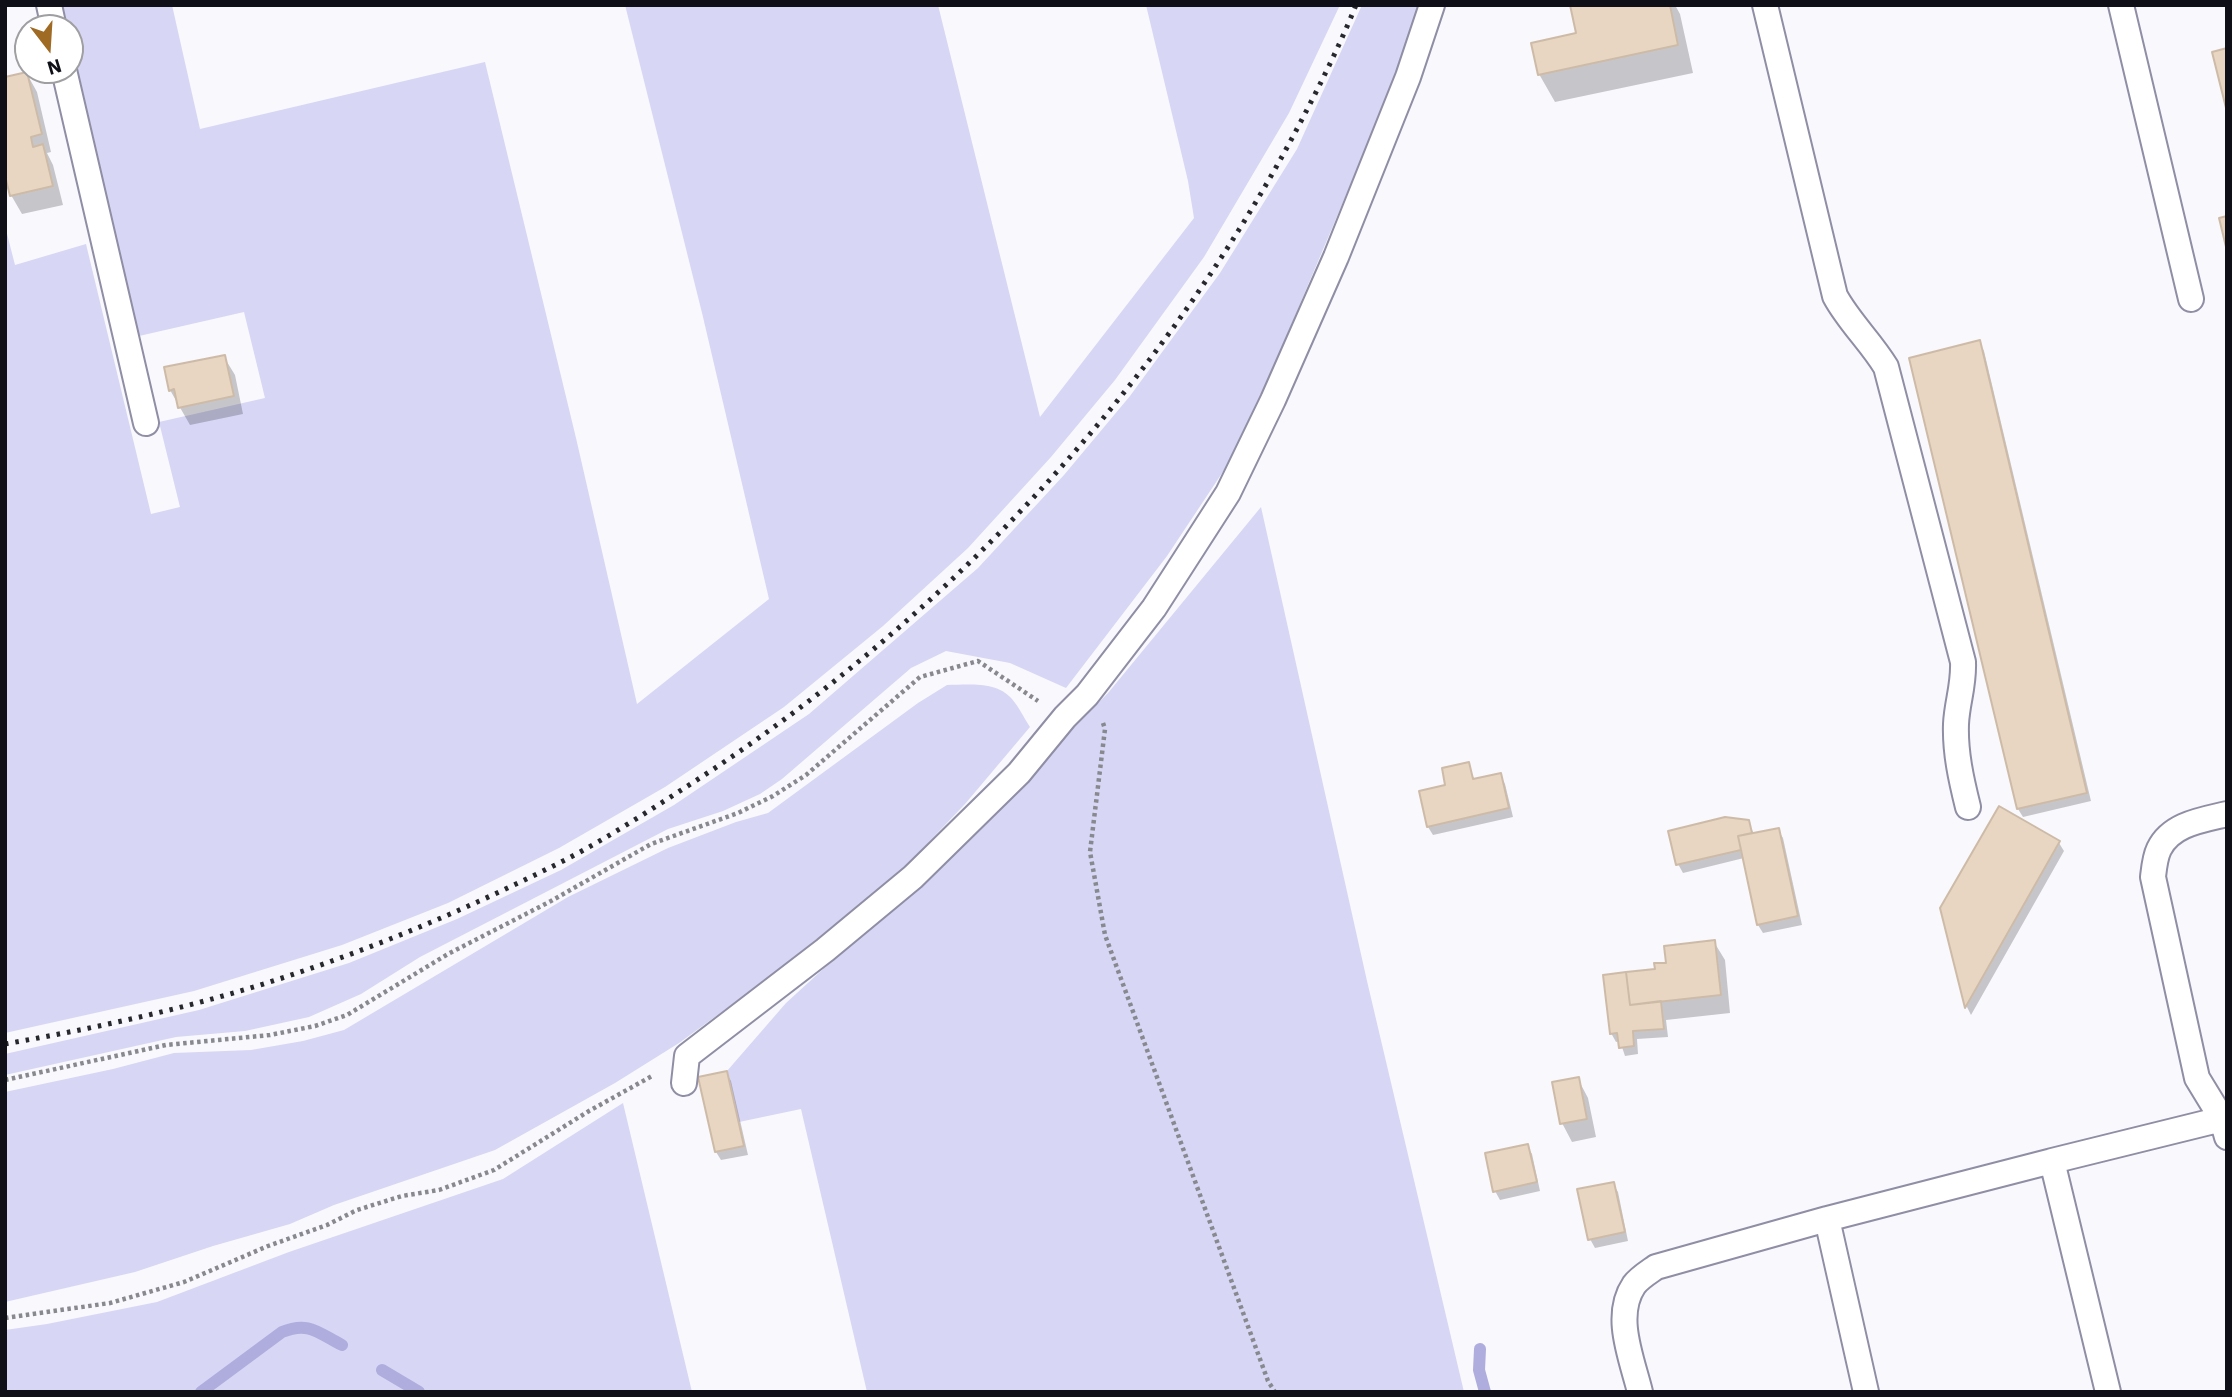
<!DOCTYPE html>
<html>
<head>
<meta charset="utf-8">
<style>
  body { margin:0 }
  #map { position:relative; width:2232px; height:1397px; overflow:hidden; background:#f8f8fd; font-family:"IBM Plex Sans",sans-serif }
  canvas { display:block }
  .frame { position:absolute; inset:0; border:7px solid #0f0f17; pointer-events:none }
  .north { position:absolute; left:14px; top:14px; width:70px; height:70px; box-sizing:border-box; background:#fff; border:2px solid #9f9fa2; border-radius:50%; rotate:163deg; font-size:19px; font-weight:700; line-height:28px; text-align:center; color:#0f0f17 }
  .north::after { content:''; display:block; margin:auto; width:24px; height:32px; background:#9f6a23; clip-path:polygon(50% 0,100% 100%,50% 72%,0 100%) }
</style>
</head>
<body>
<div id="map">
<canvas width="2232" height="1397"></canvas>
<div class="frame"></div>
<div class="north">N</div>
</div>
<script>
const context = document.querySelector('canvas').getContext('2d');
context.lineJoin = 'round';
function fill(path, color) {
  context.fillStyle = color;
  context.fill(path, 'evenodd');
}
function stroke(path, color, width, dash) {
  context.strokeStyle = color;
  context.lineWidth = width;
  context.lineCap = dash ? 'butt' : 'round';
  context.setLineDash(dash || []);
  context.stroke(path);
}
const green = new Path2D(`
  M63,5H172L200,129L485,62L576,438L637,704L769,599L703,317L625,5H938L1040,417L1194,218L1188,181L1146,5H1340L1289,113L1204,257L1115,380L1051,457L968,548L883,626L784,707L665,787L559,848L448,903L342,945L194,991L5,1033V226L15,265L86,244L151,514L180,507L159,422L265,398L244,312L139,336Z
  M1362,5H1423L1414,34L1240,446L1167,556L1066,688L1010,663L946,651L911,668L782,779L760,794L723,811L668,829L420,957L361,994L309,1017L245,1031L176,1037L5,1075V1054L199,1010L349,963L457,919L561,870L674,805L809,714L978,568L1064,475L1130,396L1220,273L1297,149Z
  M1261,507L1367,981L1464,1392H867L801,1109L739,1122L727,1071L786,1003L947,856L1108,693Z
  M947,685C969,685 996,681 1012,699C1019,707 1024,718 1030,727L965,804L902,870L774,974L679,1043L615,1083L495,1150L334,1205L290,1224L213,1246L135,1272L5,1302V1092L113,1069L174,1053L251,1050L303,1041L344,1030L568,897L668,848L736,822L768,813L918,703Z
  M623,1103L692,1392H5V1330L47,1324L157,1302L289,1252L503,1179Z`);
const shadow = new Path2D(`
  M1576,5H1675L1680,14L1693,73L1555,102L1539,74L1578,35Z
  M27,74L37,92L51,152L47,153L53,165L63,205L22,214L11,195Z
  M1979,342L1984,351L2091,801L2023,817L2018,809Z
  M224,357L235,375L243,414L190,425L170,390Z
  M1468,764L1475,781L1500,775L1505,784L1513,817L1433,835L1428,827L1447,786Z
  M1999,808L2059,843L2064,851L1971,1015L1967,1007L1942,908Z
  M1748,822L1754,834L1778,830L1783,838L1802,925L1763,933L1758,925L1744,858L1683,873L1678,864Z
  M1714,942L1725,960L1730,1013L1666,1020L1668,1037L1637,1039L1638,1054L1625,1056L1620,1041L1616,1042L1611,1033L1657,970Z
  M726,1073L731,1081L748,1155L721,1160L716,1152Z
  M1578,1079L1588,1098L1596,1137L1572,1142L1562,1123Z
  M1527,1146L1532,1154L1540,1191L1500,1200L1495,1191Z
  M1613,1184L1618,1192L1628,1241L1595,1248L1590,1239Z`);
const stream = new Path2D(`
  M1480,1349L1479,1370L1485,1392
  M382,1370L419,1392
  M201,1392L282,1332C309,1321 318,1333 342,1345`);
const building = new Path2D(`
  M1570,5H1670L1678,45L1538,75L1531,43L1576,33Z
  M2227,48V108H2226L2212,52Z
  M27,72L42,134L31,137L33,147L43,144L53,186L10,196L5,176V77Z
  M2227,216V251L2219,218Z
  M1980,340L2087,793L2017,809L1909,358Z
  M225,355L234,396L178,408L174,389L169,391L164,367Z
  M1469,762L1473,779L1501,773L1509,808L1427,827L1419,791L1445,785L1442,768Z
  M1999,806L2060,841L1965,1008L1940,908Z
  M1725,817L1749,820L1752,833L1738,836L1741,850L1676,865L1668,831Z
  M1779,828L1798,916L1757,925L1738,836Z
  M1715,940L1721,995L1630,1005L1626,972L1655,969L1654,963H1666L1664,946Z
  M1626,972L1630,1005L1661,1001L1664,1029L1633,1031L1634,1046L1619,1048L1617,1033L1610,1034L1603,975Z
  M727,1071L744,1146L715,1152L698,1077Z
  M1579,1077L1587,1119L1560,1124L1552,1082Z
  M1528,1144L1537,1182L1493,1192L1485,1153Z
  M1614,1182L1625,1232L1588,1240L1577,1189Z`);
const path = new Path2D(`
  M1103,723L1105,729L1090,852L1105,935L1268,1381L1275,1392
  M5,1080L166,1045L270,1035L315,1026L347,1015L448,954L551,901L651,844L738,813L773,796L806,775L920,677L978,661L1038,701
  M5,1318L110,1303L184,1282L268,1246L327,1225L357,1210L402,1196L439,1190L494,1170L589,1111L652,1076`);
const service = new Path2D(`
  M49,5L54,28
  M1765,5L1835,296C1849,322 1871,342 1886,367L1963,662C1964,686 1957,702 1956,724C1955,752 1961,779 1968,807
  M2121,5L2191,299
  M64,70L146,423
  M2227,814C2202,820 2171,824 2159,849C2155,857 2154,868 2153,877L2197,1078L2222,1119L2227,1137
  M684,1083L687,1056L825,950L913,877L1019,773L1065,717L1087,695L1154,608L1228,493L1273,400L1336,257L1408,77L1432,5
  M1640,1392C1632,1359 1613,1316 1634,1285C1639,1278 1649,1272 1656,1267L1827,1219
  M1866,1392L1827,1219L2052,1161
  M2108,1392L2052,1161L2222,1119`);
const rail = new Path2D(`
  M5,1044C90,1029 175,1011 257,986C357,955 454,915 547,869C595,846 641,816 686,787C936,627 1148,404 1290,142C1314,97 1337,52 1356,5`);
fill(green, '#d7d6f5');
fill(shadow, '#0003');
stroke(stream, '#afaddd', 12);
fill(building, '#e8d6c3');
stroke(building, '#cdbba8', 2);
stroke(service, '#8f8ea5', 28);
stroke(path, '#88888f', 4.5, [3.5, 3.5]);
stroke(service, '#fff', 24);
stroke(rail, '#27272e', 5, [3.5, 7]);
</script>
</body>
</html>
